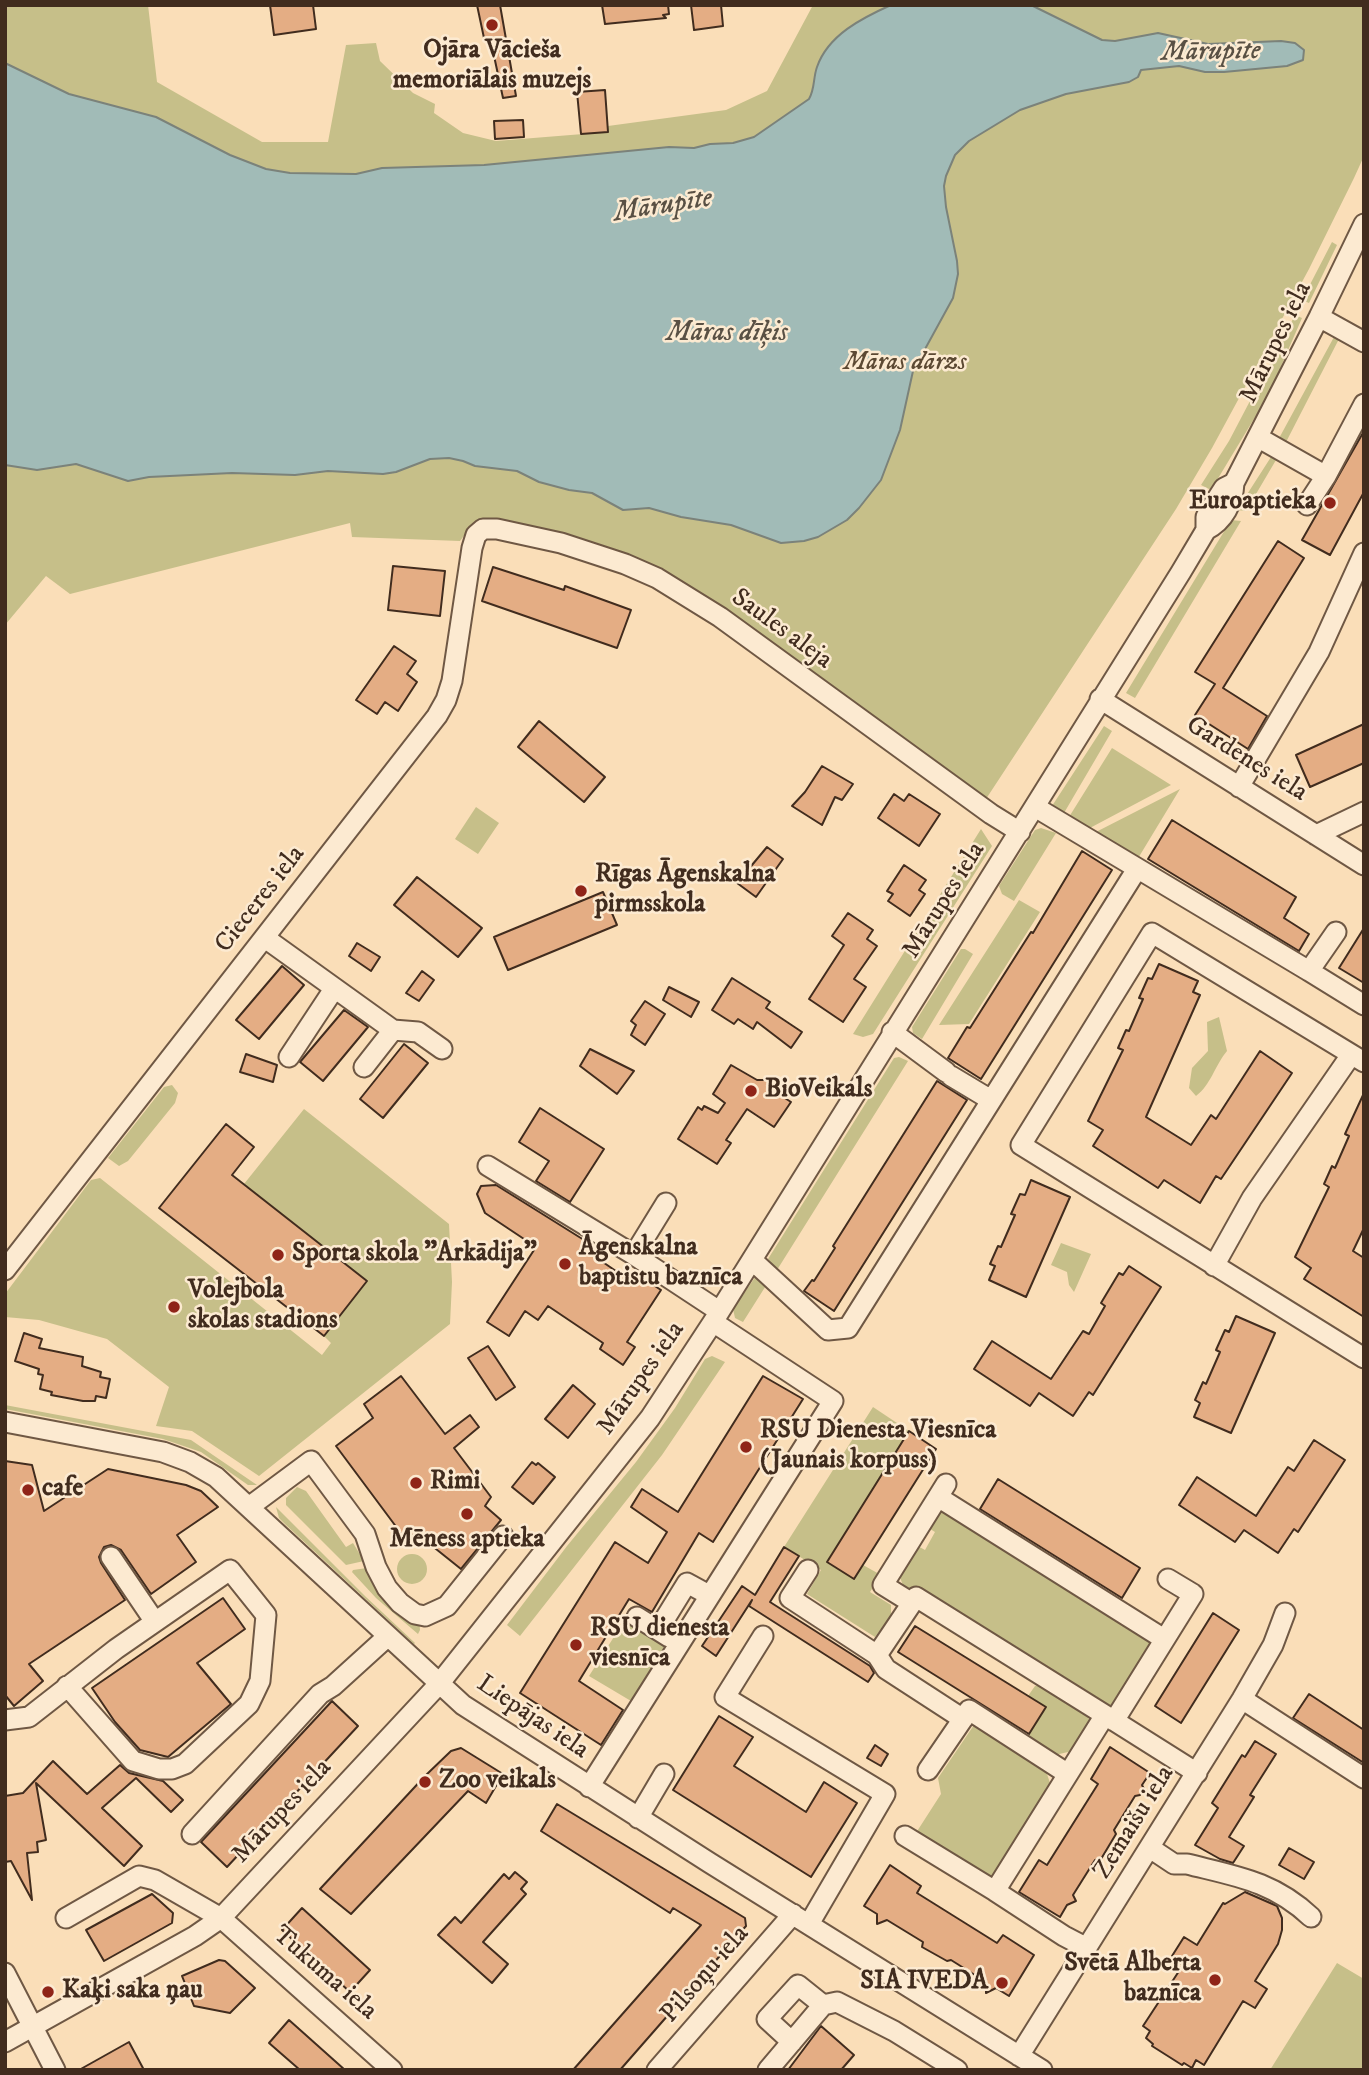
<!DOCTYPE html>
<html>
<head>
<meta charset="utf-8">
<style>
  body { margin:0 }
  #map { position:relative; width:1369px; height:2075px; overflow:hidden; background:#fadeb8; font-family:"IM FELL DW Pica",serif }
  canvas { display:block }
  .frame { position:absolute; inset:0; border:7px solid #412c1e; pointer-events:none }
</style>
</head>
<body>
<div id="map">
<canvas width="1369" height="2075"></canvas>
<div class="frame"></div>
</div>
<script>
const context = document.querySelector('canvas').getContext('2d');
context.lineJoin = 'round';
function fill(path, color) {
  context.fillStyle = color;
  context.fill(path, 'evenodd');
}
function stroke(path, color, width, dash) {
  context.strokeStyle = color;
  context.lineWidth = width;
  context.lineCap = dash ? 'butt' : 'round';
  context.setLineDash(dash || []);
  context.stroke(path);
}
function label(font, color, halo, rows, align = 'center') {
  context.font = font + ' "IM FELL DW Pica",serif';
  context.lineWidth = 5;
  context.setLineDash([]);
  context.textBaseline = 'middle';
  context.strokeStyle = halo;
  context.fillStyle = color;
  for (const [text, x, y, turn = 0] of rows) {
    context.save();
    context.translate(x, y);
    context.rotate((+turn || 0) * Math.PI / 180);
    context.textAlign = isNaN(turn) ? turn : align;
    if (halo) context.strokeText(text, 0, 0);
    context.fillText(text, 0, 0);
    context.restore();
  }
}
const green = new Path2D(`
  M5,5H148L157,82L262,142H328L346,45L376,43L380,61L413,93L435,104L434,113L463,133L496,141L608,132V126L726,110L767,91L813,5H1364V156L1354,178L1309,269L1212,448L1176,509L986,799L674,578L621,552L568,535L470,528L460,541L352,537L350,523L70,594L46,576L5,625Z
  M1332,242L1337,245L1309,303L1302,300Z
  M1295,315L1302,318L1269,394L1211,490L1201,485L1229,441Z
  M1334,337L1339,339L1284,446L1277,442Z
  M1271,457L1276,460L1246,511L1237,510Z
  M1231,520L1241,521L1135,698L1126,693Z
  M1104,726L1112,731L1064,813L1052,806Z
  M1112,748L1171,785L1088,829L1069,817Z
  M1180,789L1137,860L1094,833Z
  M476,807L499,823L478,854L455,839Z
  M1041,828L1056,833L1014,901L1002,894L999,886L1035,830Z
  M981,829L992,846L873,1034L863,1037L853,1034Z
  M1019,900L1040,912L969,1024L939,1025Z
  M961,949H965L973,954L922,1039L913,1033L912,1027Z
  M1219,1017L1227,1051C1215,1065 1211,1085 1196,1096L1189,1088L1192,1068L1208,1051L1207,1022Z
  M899,1057L908,1061L777,1270L768,1259L894,1058Z
  M172,1085L178,1093L175,1103L128,1161L119,1166L108,1158L164,1087Z
  M304,1109L449,1224L452,1282L450,1324L259,1476L192,1431L156,1426L169,1387L107,1339L39,1320L5,1317V1294L91,1180L100,1178L322,1355L331,1343L324,1336L367,1281L244,1184Z
  M1061,1243L1091,1254L1074,1292L1069,1285L1067,1272L1051,1265Z
  M756,1276L767,1284L743,1322L735,1318L733,1309Z
  M712,1356L725,1362L662,1455L520,1636L507,1625L567,1546L636,1462L675,1408L705,1359Z
  M5,1405L191,1440L257,1485H248L201,1452L163,1439L5,1409Z
  M873,1407L909,1431L854,1579L863,1565L881,1575L870,1592L891,1605V1616L875,1637L807,1594L821,1570L784,1547Z
  M297,1487L306,1491L346,1547L353,1543L364,1561L346,1565L286,1505V1498Z
  M276,1507L366,1597L415,1643L414,1644L286,1525L279,1518Z
  M942,1507L1146,1635L1150,1646L1115,1706L1102,1708L903,1585L897,1570L916,1545L925,1550L935,1532L927,1527Z
  M397 1569a15 15 0 1 1 30 0a15 15 0 1 1-30 0Z
  M367,1568L419,1618L420,1630L418,1634L376,1598L352,1572L353,1570Z
  M626,1618L668,1645L631,1701L589,1676Z
  M1046,1684L1079,1705L1094,1726L1081,1749L1055,1755L1026,1739L1046,1708L1028,1696L1035,1686Z
  M979,1724L1043,1762L1051,1786L995,1875L983,1878L914,1836L941,1794L938,1778L974,1725Z
  M1337,1963L1364,1979V2070H1270Z`);
const water = new Path2D(`
  M891,5H1031L1102,40L1115,41L1158,33L1208,44L1281,41L1295,43L1304,50L1303,60L1287,66L1224,72H1205L1179,66L1141,70L1138,77L1129,82L1066,94L1020,110L969,141L955,155L946,176L944,186L946,207L957,261L958,274L953,298L913,371L900,430L881,480L859,508L847,520L818,537L804,541L781,543L731,525L681,517L649,508L623,510L592,493L569,490L539,482L517,471L475,466L463,461L449,458L430,459L396,472L383,474L328,471L295,475L232,473L149,477L128,481L76,464L37,470L5,465V63L69,94L156,117L230,155L266,169L290,173L356,174L382,168L484,165L669,147L694,148L710,144L733,143L754,137L809,99C815,89 813,78 817,67C828,35 862,18 891,5Z`);
const building = new Path2D(`
  M270,5H313L316,29L274,35Z
  M477,5H500L516,96L503,98L490,37L484,38Z
  M602,5H668L669,14L663,15L666,18L605,24Z
  M691,5H721L723,26L694,30Z
  M605,90L608,132L581,134L577,92Z
  M523,120L524,137L495,139L494,121Z
  M1364,431V492L1330,555L1302,540Z
  M1278,541L1304,558L1223,688L1267,716L1248,749L1195,715L1215,684L1195,672Z
  M393,566L445,571L440,616L388,610Z
  M493,567L564,590L565,586L631,610L617,648L482,601Z
  M394,646L416,661L407,674L417,682L398,711L385,702L377,714L356,700Z
  M539,721L605,777L584,802L518,747Z
  M1364,724V763L1310,787L1296,755Z
  M822,766L853,784L842,800L835,797L822,825L792,806L805,792Z
  M894,794L904,801L909,794L940,814L919,846L878,818Z
  M1172,820L1296,897L1284,918L1309,934L1299,951L1148,859Z
  M767,847L783,859L756,897L737,883Z
  M1082,851L1112,870L981,1079L948,1058L967,1027L970,1028L1031,932L1033,933Z
  M904,865L926,880L919,890L925,894L910,916L888,901L893,894L887,891Z
  M417,877L482,928L458,957L394,905Z
  M603,892L617,925L508,970L494,937Z
  M848,913L873,930L867,939L877,946L854,979L866,987L843,1022L809,999L844,945L832,936Z
  M1364,928V983L1339,968Z
  M357,943L380,957L371,971L349,956Z
  M1159,964L1198,981L1193,992L1200,995L1146,1117L1191,1145L1211,1115L1216,1119L1260,1051L1292,1073L1221,1179L1216,1176L1200,1203L1164,1180L1158,1188L1093,1146L1103,1130L1088,1121L1123,1050L1118,1048L1126,1030L1129,1031L1143,999L1139,998L1148,978L1152,979Z
  M282,966L304,985L259,1039L236,1020Z
  M422,971L434,980L419,1001L406,993Z
  M732,978L770,1002L766,1008L802,1032L791,1048L757,1022L753,1029L738,1019L734,1024L712,1010Z
  M669,987L699,1002L691,1017L663,1000Z
  M645,1001L665,1014L645,1045L631,1035L636,1025L631,1021Z
  M344,1010L368,1027L323,1081L300,1062Z
  M404,1044L428,1063L383,1118L360,1099Z
  M590,1049L634,1071L617,1094L580,1066Z
  M246,1054L277,1065L273,1082L240,1072Z
  M731,1065L757,1080H768L774,1091L791,1102L774,1127L747,1109L726,1140L731,1143L717,1164L678,1139L698,1107L702,1110L704,1106L718,1113L725,1103L713,1094Z
  M937,1081L967,1100L834,1311L804,1291L812,1280L814,1281L835,1248L833,1246Z
  M1364,1093V1228L1353,1251L1364,1258V1317L1304,1279L1311,1268L1295,1257L1329,1187L1324,1184L1332,1166L1335,1168L1349,1136L1345,1134Z
  M540,1108L604,1149L570,1202L536,1181L549,1161L519,1142Z
  M226,1124L254,1147L232,1175L367,1281L324,1336L159,1208Z
  M1031,1180L1070,1197L1026,1297L989,1280L995,1266L990,1264L998,1246L1001,1247L1015,1215L1011,1214L1020,1194L1025,1195Z
  M496,1185L592,1245L588,1252L635,1284L641,1277L661,1290L627,1342L635,1347L623,1365L600,1349L603,1343L548,1306L538,1320L525,1311L509,1336L487,1322L536,1247L485,1213L477,1194L481,1186Z
  M1129,1266L1161,1287L1093,1395L1089,1392L1073,1416L1039,1393L1030,1406L974,1369L992,1341L1051,1379L1083,1331L1089,1334L1105,1306L1101,1303L1119,1273L1123,1275Z
  M1236,1316L1275,1333L1231,1433L1194,1417L1200,1403L1195,1400L1203,1382L1206,1384L1220,1352L1216,1350L1225,1330L1229,1332Z
  M24,1333L42,1339L39,1348L83,1357L82,1366L101,1372L100,1377L110,1379L106,1398L96,1396L95,1401H83L51,1395L52,1392L40,1389L43,1375L38,1374L39,1369L15,1361Z
  M488,1346L515,1387L496,1400L468,1358Z
  M401,1376L445,1434L470,1415L479,1427L454,1448L491,1497L485,1506L501,1520L461,1569L416,1533L406,1540L336,1446L373,1418L364,1404Z
  M763,1376L803,1399L713,1542L699,1533L652,1612L629,1599L579,1681L623,1710L601,1745L520,1693L615,1542L648,1563L667,1532L631,1507L642,1489L678,1512Z
  M573,1385L595,1404L568,1438L545,1419Z
  M909,1431L936,1449L854,1579L827,1562Z
  M1314,1440L1345,1460L1298,1532L1294,1529L1278,1553L1244,1530L1235,1542L1179,1505L1197,1477L1256,1516L1288,1467L1294,1471Z
  M5,1461L32,1465L44,1511L108,1469L186,1485L201,1491L218,1507L177,1535L196,1562L151,1594L121,1550L111,1545L104,1547L99,1557L101,1563L125,1600L29,1664L43,1681L14,1706L5,1695Z
  M532,1462L536,1465L538,1463L555,1477L533,1504L512,1487Z
  M998,1479L1140,1568L1122,1598L980,1509Z
  M784,1547L799,1556L770,1602L870,1666L874,1673L868,1682L749,1606L752,1600L716,1656L702,1646L742,1586L755,1595Z
  M223,1598L245,1629L197,1663L231,1704L168,1757L140,1750L115,1722L92,1688Z
  M1213,1613L1239,1630L1181,1723L1155,1706Z
  M915,1626L1046,1707L1029,1734L898,1652Z
  M1309,1694L1364,1730V1763L1293,1718Z
  M332,1701L358,1726L227,1867L201,1842Z
  M719,1716L753,1737L734,1766L806,1812L824,1782L857,1803L811,1877L673,1790Z
  M1255,1741L1276,1754L1250,1795L1254,1797L1229,1837L1244,1846L1233,1863L1220,1859L1195,1845L1218,1808L1212,1803L1242,1755L1245,1757Z
  M875,1745L888,1754L881,1766L867,1758Z
  M1110,1747L1150,1773L1142,1785L1144,1789L1140,1795L1135,1796L1114,1830L1116,1834L1101,1859L1095,1860L1073,1895L1076,1901L1067,1905L1060,1917L1019,1892L1039,1860L1047,1865L1098,1784L1091,1779Z
  M461,1748L503,1774L486,1803L468,1791L351,1914L320,1889L425,1776L451,1751Z
  M53,1761L87,1794L120,1765L129,1773L163,1781L183,1800L171,1812L136,1778L102,1808L142,1846L124,1866L36,1783L46,1840L37,1842L38,1852L27,1853L32,1900L11,1861L5,1862V1796L23,1793Z
  M557,1804L745,1918L746,1926L620,2070H573L701,1925L673,1908L670,1913L541,1831Z
  M1289,1848L1314,1862L1304,1879L1279,1865Z
  M890,1865L921,1886L917,1893L997,1943L1003,1935L1034,1955L1009,1996L996,1988L986,1993V1982L951,1960L947,1961L922,1947L923,1942L887,1920L877,1924V1914L864,1906Z
  M515,1872L527,1882L521,1889L526,1894L483,1942L508,1964L492,1983L438,1935L455,1917L461,1923L504,1874L509,1879Z
  M1245,1892L1277,1906L1282,1918V1930L1278,1944L1255,1981L1267,1989L1255,2008L1243,2001L1204,2065L1196,2060L1192,2068L1184,2063L1182,2065L1152,2046L1153,2044L1146,2038L1150,2031L1143,2026L1183,1965L1172,1956L1184,1937L1197,1945L1223,1903L1225,1904Z
  M152,1894L173,1913L172,1923L104,1961L86,1930Z
  M302,1908L370,1970L350,1992L282,1930Z
  M219,1960L225,1961L255,1988L230,2013L194,2006L182,1976Z
  M289,2020L345,2070H300L269,2043Z
  M821,2026L854,2055L841,2070H788Z
  M129,2042L144,2070H79Z`);
const minor = new Path2D(`
  M1319,317L1364,342
  M1259,438L1326,476
  M1307,505L1326,476L1364,404
  M1206,530C1224,521 1233,503 1234,483L1319,317L1364,224
  M1100,699L1364,865
  M1239,787L1319,652L1364,553
  M1035,807L1309,971L1336,932
  M1316,835L1364,812
  M265,938L393,1030L418,1032L442,1049
  M1309,971L1364,1005
  M892,1032L946,1072
  M289,1057L334,989
  M1364,1062L1152,933L1021,1145L1364,1358
  M364,1067L393,1030
  M951,1076L991,1100
  M488,1166L634,1255L666,1203
  M634,1255L719,1311
  M752,1260L828,1330L848,1328L1137,869
  M1214,1266L1252,1198L1351,1055
  M5,1270L437,716L446,700L452,681L472,548L476,535L483,529H497L561,543L625,564L657,578L720,617L991,814L1020,832
  M5,1422L163,1452L190,1462L216,1477L463,1705L710,1863L1042,2070
  M938,1497L1164,1639
  M249,1507L311,1461L365,1534L376,1567L387,1588L400,1603L415,1614L425,1616L447,1606L503,1536
  M111,1557L155,1622
  M808,1570L790,1598L877,1655L916,1597L1105,1715
  M912,1603L883,1585L946,1484
  M637,1617L669,1637
  M658,1630L687,1583L709,1595
  M763,1636L725,1697L885,1794L809,1924
  M877,1655L886,1669L963,1719
  M1242,1699L1364,1778
  M5,1720L29,1717L116,1649L230,1570L266,1615L260,1681L249,1704L185,1764L172,1769H159L133,1761L67,1686
  M1114,1721L1193,1594L1168,1579
  M928,1770L969,1710L1068,1774
  M589,1787L833,1401L713,1322
  M638,1818L664,1774
  M192,1834L320,1694L333,1686L387,1637
  M905,1836L995,1891
  M1150,1848L1174,1864H1187C1235,1876 1273,1881 1311,1917
  M66,1918L139,1876L155,1880L221,1918L392,2070
  M1087,1948L1064,1936L995,1891L1105,1715L1197,1773
  M5,1973L55,2070
  M5,2042L195,1936L221,1918L439,1684L650,1418L713,1322L1181,572L1206,530V517L1215,502L1224,488L1234,483
  M792,2042L767,2019L798,1985L823,2005
  M1019,2056L1242,1699L1273,1645L1285,1613
  M657,2070L793,1914
  M768,2070L823,2005L837,2002L894,2031L957,2070`);
const markers = [
  [492,25,7,"#8f2418"],
  [1330,503,7,"#8f2418"],
  [581,891,7,"#8f2418"],
  [751,1091,7,"#8f2418"],
  [278,1255,7,"#8f2418"],
  [565,1264,7,"#8f2418"],
  [174,1307,7,"#8f2418"],
  [746,1447,7,"#8f2418"],
  [416,1483,7,"#8f2418"],
  [28,1490,7,"#8f2418"],
  [467,1514,7,"#8f2418"],
  [576,1645,7,"#8f2418"],
  [425,1782,7,"#8f2418"],
  [1215,1980,7,"#8f2418"],
  [1002,1983,7,"#8f2418"],
  [48,1992,7,"#8f2418"]
];
const poiNames = [
  ["Ojāra Vācieša",492,52,"center"],
  ["memoriālais muzejs",492,82,"center"],
  ["Euroaptieka",1316,503,"right"],
  ["Rīgas Āgenskalna",595,876],
  ["pirmsskola",595,906],
  ["BioVeikals",765,1091],
  ["Āgenskalna",579,1249],
  ["baptistu baznīca",579,1279],
  ["Sporta skola \"Arkādija\"",292,1255],
  ["Volejbola",188,1292],
  ["skolas stadions",188,1322],
  ["RSU Dienesta Viesnīca",760,1432],
  ["(Jaunais korpuss)",760,1462],
  ["Rimi",430,1483],
  ["cafe",42,1490],
  ["Mēness aptieka",467,1541,"center"],
  ["RSU dienesta",590,1630],
  ["viesnīca",590,1660],
  ["Zoo veikals",439,1782],
  ["Svētā Alberta",1201,1965,"right"],
  ["baznīca",1201,1995,"right"],
  ["SIA IVEDA",988,1983,"right"],
  ["Kaķi saka ņau",62,1992]
];
const streetNames = [
  ["Mārupes iela",1277,343,-64],
  ["Saules aleja",781,630,36],
  ["Gardenes iela",1246,760,32],
  ["Cieceres iela",261,900,-52],
  ["Mārupes iela",945,901,-58],
  ["Mārupes iela",642,1379,-55],
  ["Liepājas iela",532,1718,34],
  ["Mārupes iela",283,1812,-47],
  ["Zemaišu iela",1135,1823,-58],
  ["Tukuma iela",324,1974,41],
  ["Pilsoņu iela",706,1975,-49]
];
const parkNames = [
  ["Māras dārzs",905,364]
];
const waterNames = [
  ["Mārupīte",1211,53,-1],
  ["Mārupīte",663,207,-9],
  ["Māras dīķis",727,334]
];
fill(green, '#c6bf89');
fill(water, '#a1bbb7');
stroke(water, '#7b827a', 2);
fill(building, '#e4ad84');
stroke(building, '#412c1e', 2);
stroke(minor, '#6f5844', 23);
stroke(minor, '#fcead1', 19);
for (const [x, y, r, color] of markers) {
  const dot = new Path2D();
  dot.arc(x, y, r, 0, 2 * Math.PI);
  context.fillStyle = color;
  context.fill(dot);
  stroke(dot, '#fcead1', 2.5);
}
label('bold 26px', '#412c1e', '#fcead1', poiNames, 'left');
label('26px', '#412c1e', '#fcead1', streetNames);
label('italic 26px', '#5c4933', '#fcead1', parkNames);
label('italic 28px', '#595044', '#fcead1', waterNames);
</script>
</body>
</html>
